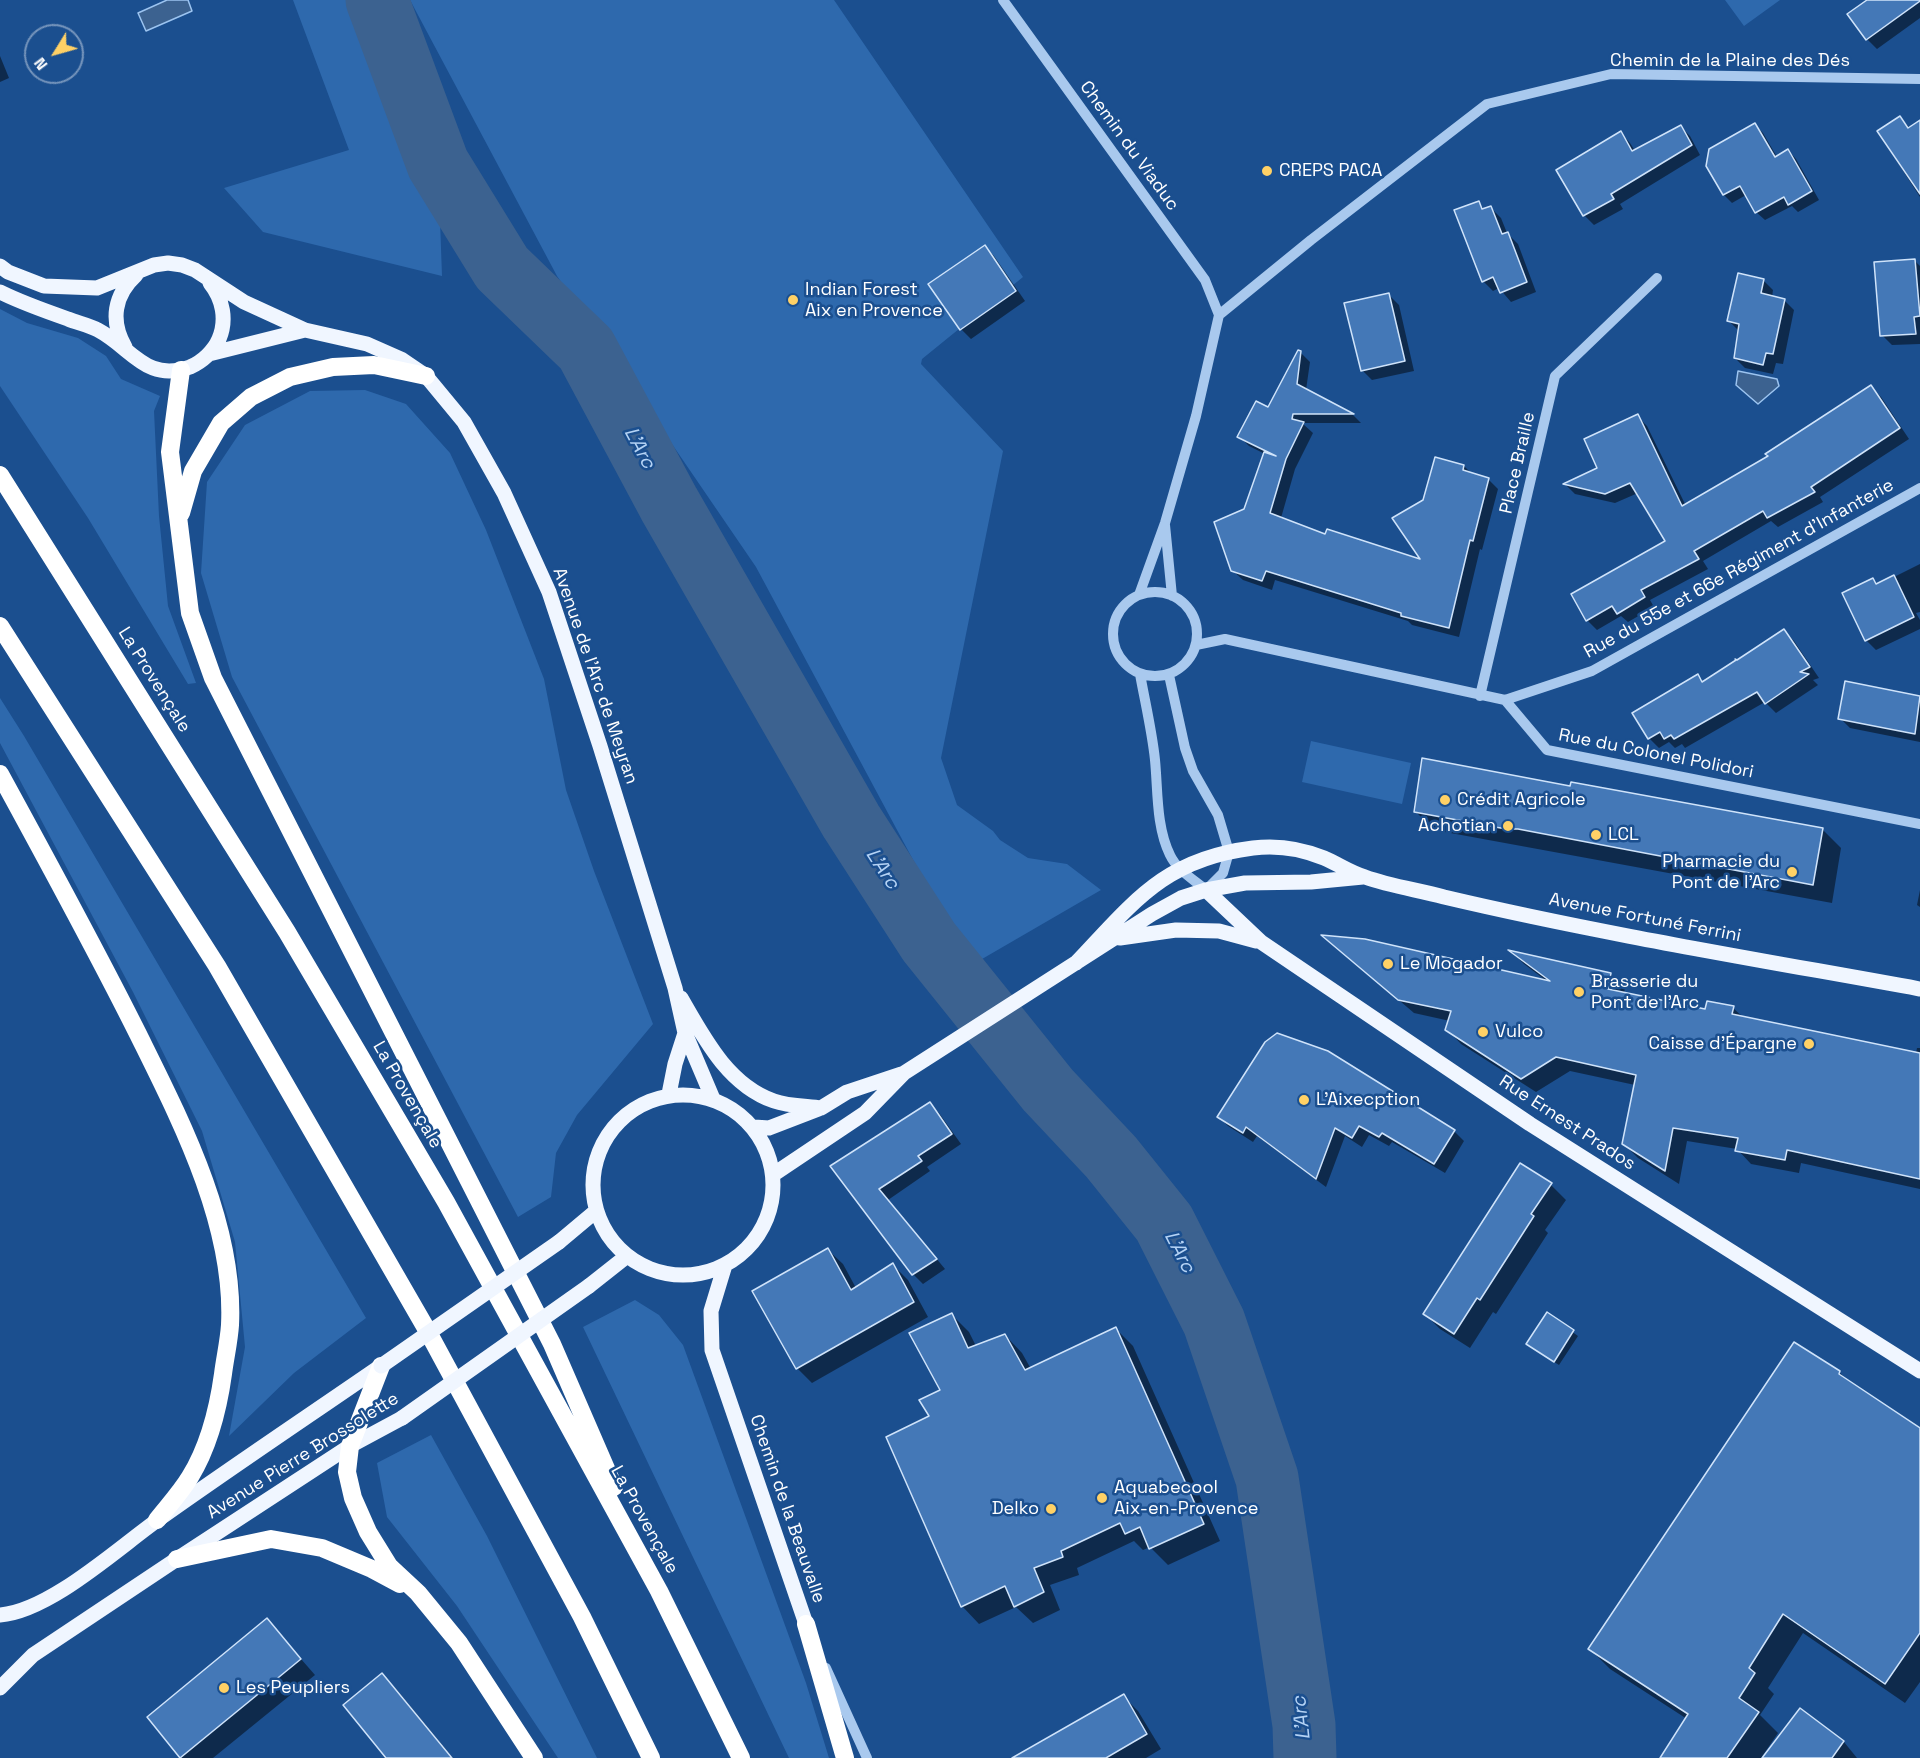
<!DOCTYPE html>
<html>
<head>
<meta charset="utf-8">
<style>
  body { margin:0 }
  #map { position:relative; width:1920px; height:1758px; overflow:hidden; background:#1b4f8f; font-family:"Space Grotesk",sans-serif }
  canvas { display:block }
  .north { position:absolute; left:24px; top:24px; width:60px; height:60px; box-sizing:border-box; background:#1b4f8f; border:2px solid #7695bc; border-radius:50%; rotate:233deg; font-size:16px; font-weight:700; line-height:24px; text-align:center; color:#fff }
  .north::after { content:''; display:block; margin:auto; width:21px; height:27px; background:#ffd166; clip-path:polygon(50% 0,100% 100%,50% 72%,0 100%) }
</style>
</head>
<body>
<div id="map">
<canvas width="1920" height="1758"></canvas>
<div class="north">N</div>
</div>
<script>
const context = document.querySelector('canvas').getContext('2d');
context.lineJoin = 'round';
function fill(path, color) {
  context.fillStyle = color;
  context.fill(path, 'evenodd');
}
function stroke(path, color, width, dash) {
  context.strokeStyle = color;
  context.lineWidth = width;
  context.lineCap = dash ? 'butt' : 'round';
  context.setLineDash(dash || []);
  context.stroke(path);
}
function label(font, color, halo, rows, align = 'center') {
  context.font = font + ' "Space Grotesk",sans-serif';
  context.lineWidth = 5;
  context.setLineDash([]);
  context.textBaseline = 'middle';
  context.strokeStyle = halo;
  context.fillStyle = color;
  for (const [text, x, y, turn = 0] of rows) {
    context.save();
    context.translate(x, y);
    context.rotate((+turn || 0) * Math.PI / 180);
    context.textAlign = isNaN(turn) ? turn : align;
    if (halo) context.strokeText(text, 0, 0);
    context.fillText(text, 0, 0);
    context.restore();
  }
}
const green = new Path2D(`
  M293,0H378L438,164L442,276L263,232L224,188L349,150Z
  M410,0H834L1023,277L922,359L921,364L1003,451L941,758L957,805L993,831L1000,840L1028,858L1067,864L1101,890L970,966L756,567L557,276Z
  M1725,0H1780L1744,26Z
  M0,309L27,323L78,338L106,356L121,379L160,396L154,411L159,516L168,606L196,683L188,684L88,518L0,386Z
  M365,390L406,404L450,453L486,530L544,679L566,790L594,871L653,1024L577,1115L556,1153L551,1197L518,1217L232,677L201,573L207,482L245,425L310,391Z
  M0,698L24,736L366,1318L294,1373L229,1436L245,1347L235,1242L202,1131L133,992L0,743Z
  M1311,741L1411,763L1402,804L1302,782Z
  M635,1300L659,1315L683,1345L806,1683L829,1758H789L583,1327Z
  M431,1435L487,1536L597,1758H558L457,1606L387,1517L377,1463Z`);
const water = new Path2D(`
  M167,0H188L192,11L146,31L138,13Z
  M1738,371L1777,379L1779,386L1758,404L1736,385Z`);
const shadow = new Path2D(`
  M1870,0H1920V18L1877,49L1867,39Z
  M0,56L9,78L0,82Z
  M1900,118L1910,128L1920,127V197L1878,132Z
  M1755,125L1763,133L1777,157L1788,150L1796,159L1819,200L1798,212L1792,206L1765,220L1756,212L1746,195L1732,203L1724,195L1708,166Z
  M1681,127L1690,136L1700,155L1620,204L1623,209L1594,225L1584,215L1558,170L1621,133L1630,143L1635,151Z
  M1478,203L1485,210L1491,208L1501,218L1507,233L1518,244L1536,292L1511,302L1499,288L1493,291L1483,281Z
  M985,246L994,256L1025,301L971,339L961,329Z
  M1915,261L1920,266V344L1892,345L1882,335Z
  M1763,280L1773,290L1772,297L1784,300L1794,310L1783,364L1776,363L1773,374L1745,368L1735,358L1739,331L1729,321Z
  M1389,295L1399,305L1414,371L1372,380L1362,370Z
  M1300,352L1310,362L1306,390L1353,415L1361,423H1302L1313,433L1295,469L1281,518L1326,535L1424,562V501L1464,466L1472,474L1488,479L1498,489L1482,550L1480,549L1459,637L1412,625L1408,621L1275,580L1272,590L1243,580L1232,570L1245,510L1265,454L1249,446L1239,436L1268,409Z
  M1871,387L1881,397L1909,439L1820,497L1823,502L1778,527L1771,521L1703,561L1708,569L1650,600L1654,607L1628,622L1621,616L1597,630L1587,620L1667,542L1638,493L1615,503L1575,494L1566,485L1599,469L1637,416L1647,426L1686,506L1770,457Z
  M1920,564V612L1916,613L1920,620V629L1876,650L1866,640L1873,579L1878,585Z
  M1784,631L1794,641L1819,678L1813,680L1818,685L1776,713L1765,702L1685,748L1682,744L1675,748L1669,742L1659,748L1649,738L1634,713L1698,676L1704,683Z
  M1846,683L1920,698V742L1850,728L1840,718Z
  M1571,788L1822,829L1841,848L1832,903L1434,830L1415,811Z
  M1920,890V907L1917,905Z
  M1325,937L1548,982L1524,964L1513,953L1610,974L1625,988L1624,994L1706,1011L1733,1008L1744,1018L1916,1053L1917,1048H1920V1189L1801,1163L1799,1173L1751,1164L1737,1149L1687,1141L1679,1184L1638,1158L1624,1144L1635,1085L1570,1071L1536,1092L1461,1044L1447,1029L1450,1021L1414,1013Z
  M929,1104L939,1113L961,1144L927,1167L930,1171L888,1200L945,1269L923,1284L913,1274L832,1167Z
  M1218,1116L1454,1131L1464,1141L1445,1173L1392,1142L1389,1146L1369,1135L1362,1147L1345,1136L1326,1187L1257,1136L1253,1142L1228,1126Z
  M1551,1185L1566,1200L1545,1230L1548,1233L1496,1314L1493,1312L1470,1348L1440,1329L1425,1314Z
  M827,1249L843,1264L856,1288L893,1265L908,1280L928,1317L812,1383L797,1368Z
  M1547,1314L1578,1336L1559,1365L1532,1348Z
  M952,1315L969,1332L976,1346L1005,1335L1022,1353L1031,1369L1116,1329L1133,1346L1220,1541L1168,1565L1150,1547L1143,1550L1134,1541L1077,1568L1079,1575L1050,1585L1060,1610L1033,1623L1016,1607L979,1624L962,1606L931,1416L942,1391Z
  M1786,1353L1839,1372L1851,1384L1920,1430V1682L1905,1703L1803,1633L1768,1688L1774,1694L1760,1715L1778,1733L1761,1758H1667L1687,1719L1610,1669L1590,1649Z
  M267,1620L315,1675L213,1758H182L149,1718Z
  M382,1675L397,1690L453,1758H388Z
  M1123,1696L1138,1711L1161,1749L1146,1758H1015Z
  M1800,1710L1844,1742L1857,1758H1780Z`);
const river = new Path2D(`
  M377,0L438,164L502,268L586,349L669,504L851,821L929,942L1048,1090L1111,1157L1164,1223L1214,1322L1267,1478L1304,1725L1305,1758`);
const building = new Path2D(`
  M1867,0H1920V1L1866,40L1847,14Z
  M1900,116L1908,128L1920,120V194L1877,131Z
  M1755,123L1775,157L1788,149L1812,191L1788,205L1784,197L1755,213L1740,186L1723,195L1706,166L1709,149Z
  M1681,125L1692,145L1611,194L1614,199L1583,216L1556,170L1621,131L1632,151Z
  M1479,201L1482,209L1491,206L1502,234L1508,232L1527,282L1500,293L1493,277L1482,282L1454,210Z
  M985,245L1016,291L960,330L928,284Z
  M1915,259L1920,316L1914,317L1916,334L1880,336L1874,262Z
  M1738,273L1764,279L1761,293L1785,299L1773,354L1766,353L1763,365L1734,358L1739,324L1727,321Z
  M1389,293L1405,361L1361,371L1344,303Z
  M1298,350L1301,351L1297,384L1354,414H1293L1292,419L1304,422L1286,459L1270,513L1325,534L1327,529L1420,559L1392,518L1423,500L1435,457L1464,465L1463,470L1489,478L1473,541L1470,540L1449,628L1401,616V613L1266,571L1262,581L1231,571L1214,522L1244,509L1264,452L1276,456L1237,437L1256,401L1268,407Z
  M1871,385L1900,428L1811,487L1815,492L1767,518L1763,511L1694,551L1699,559L1641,590L1645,597L1617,614L1612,606L1586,621L1571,594L1665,541L1630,483L1605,494L1563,484L1597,468L1584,439L1638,414L1682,506L1768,456L1765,454Z
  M1894,575L1914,617L1865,641L1842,593L1873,578L1876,584Z
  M1784,629L1810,667L1800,672L1809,674L1765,704L1757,692L1674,739L1671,735L1664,739L1660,732L1648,739L1632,713L1698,674L1702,682L1736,660L1735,659L1737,660Z
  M1845,681L1920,696L1915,734L1838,719Z
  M1422,758L1570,786L1571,782L1823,828L1813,885L1518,829H1506L1414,812Z
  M1321,935L1365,939L1550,981L1508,950L1611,973L1608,989L1705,1009L1707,1001L1734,1006L1732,1014L1920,1053V1179L1787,1150L1785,1160L1735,1151L1738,1138L1673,1128L1665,1171L1622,1144L1636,1075L1556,1057L1521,1079L1445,1030L1451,1011L1398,1000Z
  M1277,1033L1328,1051L1455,1130L1434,1164L1382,1133L1379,1137L1359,1126L1352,1138L1335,1128L1316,1179L1246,1127L1243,1133L1217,1117L1265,1042Z
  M930,1102L952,1134L918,1156L922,1161L879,1189L937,1259L912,1275L830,1166Z
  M1520,1163L1552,1183L1531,1214L1534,1216L1480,1300L1477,1298L1454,1334L1423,1314Z
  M828,1248L851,1290L893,1263L914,1302L796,1369L752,1291Z
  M1547,1312L1574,1330L1554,1362L1526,1344Z
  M952,1313L968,1348L1005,1334L1025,1370L1116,1327L1204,1524L1149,1549L1140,1527L1125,1534L1120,1523L1061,1551L1063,1557L1034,1568L1044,1592L1014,1607L1005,1586L961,1607L886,1437L929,1416L919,1400L940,1390L909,1333Z
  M1794,1342L1840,1371L1839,1374L1920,1428V1633L1885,1684L1783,1614L1749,1668L1755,1673L1739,1698L1759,1712L1727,1758H1660L1688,1714L1588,1649Z
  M267,1618L301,1659L180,1758L147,1717Z
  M382,1673L452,1758H386L343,1705Z
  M1124,1694L1147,1734L1106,1758H1012Z
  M1800,1708L1844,1741L1832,1758H1762Z`);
const minor = new Path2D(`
  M1003,0L1205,280L1219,315
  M1165,525L1172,596
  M1113 634a42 42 0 1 1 84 0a42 42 0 1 1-84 0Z
  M1139,595L1165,523L1196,416L1219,315L1311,240L1487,104L1611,74L1920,79
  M1196,645L1225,639L1505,700L1547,750L1920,824
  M1140,674C1145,702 1152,731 1155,760C1158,790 1156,827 1170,855C1177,870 1193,879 1206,890L1223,873L1229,852L1218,815L1193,771L1185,748L1169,675
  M1480,696L1555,376L1657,278
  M1505,700L1592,671L1920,488
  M826,1668L867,1758`);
const major = new Path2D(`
  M0,266L8,272L44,286L97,288L154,265L168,263L182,265L195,270L244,302L305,330L367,344L401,359L426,376L464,422L504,493L549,592L600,746L675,988L685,1033L713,1099
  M0,292C22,303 45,311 68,319C78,323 89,325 98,330C132,348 146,383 190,367C202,362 214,351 219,339C227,320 223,299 210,283
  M125,347C110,321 114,295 136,275
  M209,354L305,330
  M1206,890L1261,942L1530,1124L1920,1371
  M1120,938L1176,930L1219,931L1256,941
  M1076,963C1134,902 1164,859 1253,848C1277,845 1302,849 1324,858C1338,864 1351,873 1365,877C1390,886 1418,890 1444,897C1601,934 1761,960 1920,989
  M681,998C704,1038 728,1085 774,1101C788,1106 806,1106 821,1108
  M669,1094L675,1064L685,1033
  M593 1185a90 90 0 1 1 180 0a90 90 0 1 1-180 0Z
  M754,1127L769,1128L821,1108L847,1092L901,1074
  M774,1174L865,1113L904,1073L1152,914L1181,898L1206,890L1245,883L1311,882L1363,877
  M559,1242L596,1211
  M725,1265L711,1311L712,1350L806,1624
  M589,1286L627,1256
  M0,1615C50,1611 118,1548 159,1519C232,1467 307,1417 381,1366
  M0,1688L33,1655L177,1559L350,1446L402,1418`);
const highway = new Path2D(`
  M181,370L170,452L190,613L213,678L552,1344L614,1487
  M0,475L287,932L446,1202L659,1591L741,1758
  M181,513L193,471L221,423L251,397L290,377L333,367L374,365L426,376
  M0,626L217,966L427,1330L582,1617L651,1758
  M0,774C47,860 94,946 138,1034C181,1121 235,1225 230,1325C229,1341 225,1358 223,1374C218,1410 209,1446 190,1477C181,1492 168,1506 157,1520
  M381,1366L350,1446L347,1472L353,1498L368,1532L389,1566L418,1593L459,1643L534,1758
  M177,1559L271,1539L322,1548L372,1569L400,1584
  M806,1624L845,1758`);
const majorBridge = new Path2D(`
  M381,1366L559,1242
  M402,1418L589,1286`);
const markers = [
  [1267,171,6,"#ffd166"],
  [793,300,6,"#ffd166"],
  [1445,800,6,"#ffd166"],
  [1508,826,6,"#ffd166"],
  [1596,835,6,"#ffd166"],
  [1792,872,6,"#ffd166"],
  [1388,964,6,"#ffd166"],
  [1579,992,6,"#ffd166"],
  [1483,1032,6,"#ffd166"],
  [1809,1044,6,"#ffd166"],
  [1304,1100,6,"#ffd166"],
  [1102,1498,6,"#ffd166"],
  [1051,1509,6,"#ffd166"],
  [224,1688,6,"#ffd166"]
];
const streetNames = [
  ["Chemin de la Plaine des Dés",1730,61],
  ["Chemin du Viaduc",1129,146,54],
  ["Place Braille",1518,463,-77],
  ["Rue du 55e et 66e Régiment d'Infanterie",1739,569,-29],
  ["Avenue de l'Arc de Meyran",595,676,71],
  ["La Provençale",154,680,58],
  ["Rue du Colonel Polidori",1656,754,11],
  ["Avenue Fortuné Ferrini",1645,918,11],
  ["La Provençale",407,1095,60],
  ["Rue Ernest Prados",1567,1123,33],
  ["Avenue Pierre Brossolette",303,1456,-32],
  ["Chemin de la Beauvalle",787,1509,71],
  ["La Provençale",644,1520,61]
];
const poiNames = [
  ["CREPS PACA",1279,171],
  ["Indian Forest",805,290],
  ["Aix en Provence",805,311],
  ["Crédit Agricole",1457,800],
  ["Achotian",1496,826,"right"],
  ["LCL",1608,835],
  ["Pharmacie du",1780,862,"right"],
  ["Pont de l'Arc",1780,883,"right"],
  ["Le Mogador",1400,964],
  ["Brasserie du",1591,982],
  ["Pont de l'Arc",1591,1003],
  ["Vulco",1495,1032],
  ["Caisse d'Épargne",1797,1044,"right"],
  ["L'Aixecption",1316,1100],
  ["Aquabecool",1114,1488],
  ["Aix-en-Provence",1114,1509],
  ["Delko",1039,1509,"right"],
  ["Les Peupliers",236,1688]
];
const waterNames = [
  ["L'Arc",639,448,62],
  ["L'Arc",882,869,57],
  ["L'Arc",1179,1252,63],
  ["L'Arc",1302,1718,-96]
];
fill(green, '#2e69ad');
fill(water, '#3c6290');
stroke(water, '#9cc4f0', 1.5);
fill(shadow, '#0007');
stroke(river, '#3c6290', 63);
fill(building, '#4478b7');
stroke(building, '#cfe3fa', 1.5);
stroke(minor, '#a9c9ee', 10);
stroke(major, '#f0f6ff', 15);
stroke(highway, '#fff', 18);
stroke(majorBridge, '#f0f6ff', 15);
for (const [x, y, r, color] of markers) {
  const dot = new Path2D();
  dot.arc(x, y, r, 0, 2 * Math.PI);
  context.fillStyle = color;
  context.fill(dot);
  stroke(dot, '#1b4f8f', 2);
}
label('18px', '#fff', '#1b4f8f', streetNames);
label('18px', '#fff', '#1b4f8f', poiNames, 'left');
label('italic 20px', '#b5d3f5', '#1b4f8f', waterNames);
</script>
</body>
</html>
